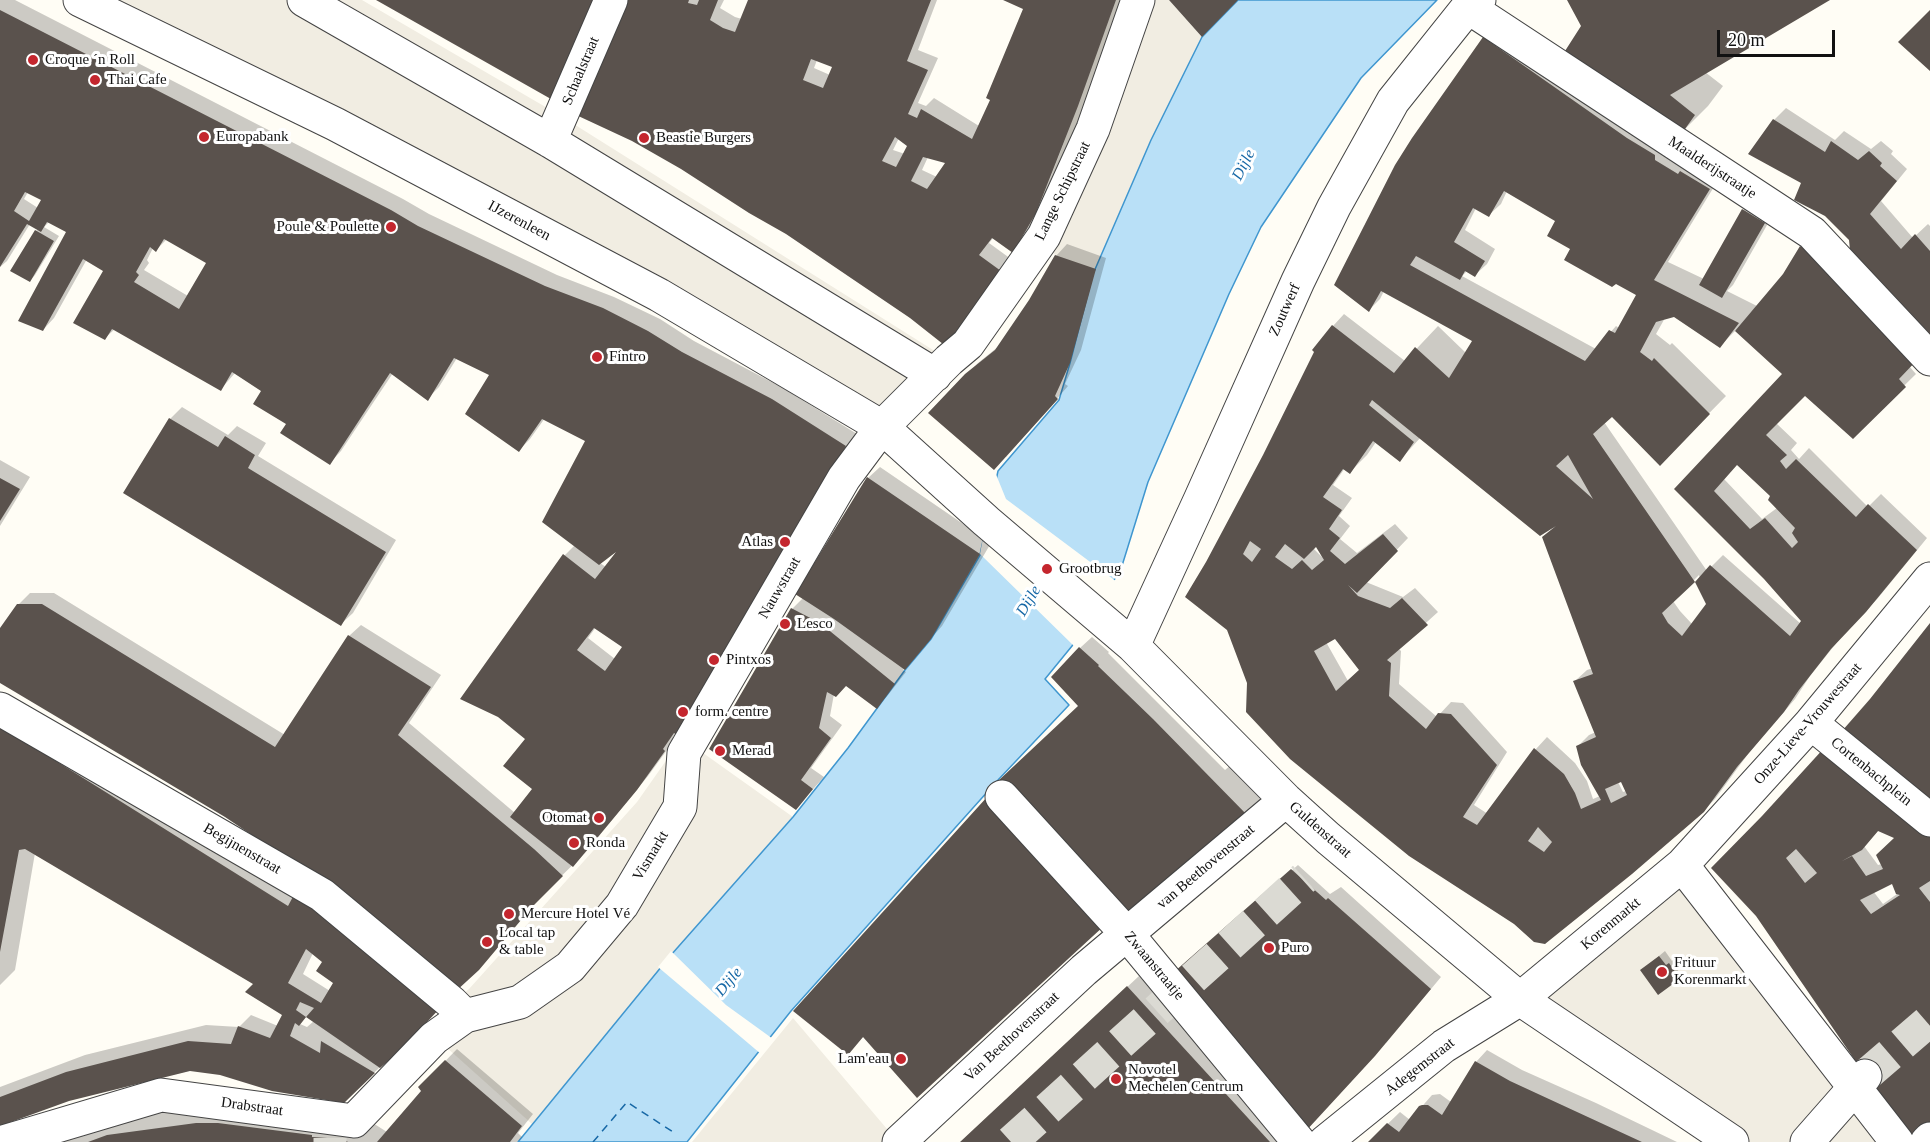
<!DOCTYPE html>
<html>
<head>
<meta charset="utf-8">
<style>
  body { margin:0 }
  #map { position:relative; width:1930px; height:1142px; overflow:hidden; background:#fffdf5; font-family:"Times New Roman",serif }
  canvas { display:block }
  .scale { position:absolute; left:1717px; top:30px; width:118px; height:27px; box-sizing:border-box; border:3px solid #111; border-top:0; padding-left:8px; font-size:18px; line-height:21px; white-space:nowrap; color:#111; -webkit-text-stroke:4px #fff; paint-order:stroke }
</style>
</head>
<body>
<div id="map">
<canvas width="1930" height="1142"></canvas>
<div class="scale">20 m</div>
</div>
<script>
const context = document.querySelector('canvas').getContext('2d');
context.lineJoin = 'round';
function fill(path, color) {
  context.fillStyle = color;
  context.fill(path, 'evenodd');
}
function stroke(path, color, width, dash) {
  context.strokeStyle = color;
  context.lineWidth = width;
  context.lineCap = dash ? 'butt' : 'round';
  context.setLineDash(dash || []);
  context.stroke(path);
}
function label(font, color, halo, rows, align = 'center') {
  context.font = font + ' "Times New Roman",serif';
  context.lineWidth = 6;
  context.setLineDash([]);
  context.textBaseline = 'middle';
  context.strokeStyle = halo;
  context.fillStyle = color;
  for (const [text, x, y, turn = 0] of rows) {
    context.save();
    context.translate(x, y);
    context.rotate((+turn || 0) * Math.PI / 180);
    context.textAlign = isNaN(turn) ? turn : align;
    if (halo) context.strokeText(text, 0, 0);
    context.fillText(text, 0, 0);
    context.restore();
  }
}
const plaza = new Path2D(`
  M80,0H362L561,116L949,360L882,427Z
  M1116,0H1169L1202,37L1151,140L1093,274L1055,255L1044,236L1028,228L1052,175Z
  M682,738L793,817L671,955L533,1125L436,1038L452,1003L469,989L637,802Z
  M1682,865L1897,1142H1732L1520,999Z
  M793,1018L898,1142H692Z`);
const water = new Path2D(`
  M1238,0H1437L1361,78L1261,227L1229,294L1148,482L1121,569L1072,646L1045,679L1069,705L998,780L791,1011L687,1142H518L671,955L793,817L848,748L905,670L931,639L980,555L998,471L1059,400L1070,363L1093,274L1151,140L1202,37Z`);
const pier = new Path2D(`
  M995,472L1006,499L1117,582L1075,647L980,554Z
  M671,951L726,1005L773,1039L761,1054L658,967Z`);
const shadow = new Path2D(`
  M0,0H15L403,199L429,214L557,275L614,297L660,319L694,341L783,388L857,434L673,737L675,739L648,776L585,853L544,893L490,956L392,932L226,815L0,682V630L18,605L30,593H54L285,735L349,636L361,625L441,675L409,723L515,813L534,789L527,739L499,715L462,698L565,555L575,545L587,441L545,418L530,439L519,450L491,375L457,358L439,387L427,399L393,373L341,451L330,463L289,424L263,391L235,373L221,389L115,329L105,338V270L87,259L54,318L43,330L68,232L50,221L44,227L59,236L35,275L30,281L36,231L38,229L30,224L7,261L0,267ZM28,192L43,200L38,208L24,199ZM167,239L208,262L188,296L144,270L149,263L147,260L153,248L156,250ZM621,548L606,567L600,563ZM596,627L624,646L615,659L588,638Z
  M623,0H724L720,8L735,17L742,19L749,0H937L918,50L938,58L918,103L926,106L934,98L979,126L992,99L1025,9L1007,0H1122L1089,93L1047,199L1025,240L1013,251L994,237L989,243L1011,259L960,335ZM817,60L834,66L830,75L814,68ZM899,138L909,145L905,154L893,150ZM928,157L947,162L937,177L922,170Z
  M1568,0H1827L1705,72L1723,86L1708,106L1680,134L1720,177L1668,262L1704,279L1743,210L1755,199L1775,211L1733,285L1727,291L1757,306L1784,274L1801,247L1813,235L1878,292L1851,240L1803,183L1750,154L1774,120L1786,108L1835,140L1844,131L1871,149L1881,141L1893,151L1891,154L1907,169L1881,201L1913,238L1928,224L1930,226V347L1909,366L1916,374L1852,437L1805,394L1776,423L1797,443L1791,450L1799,459L1809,448L1868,507L1881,494L1927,538L1878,598L1842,636L1810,676L1795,699L1748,754L1715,799L1703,811L1545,942L1248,683L1207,563L1333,326L1344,314L1405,361L1438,326L1466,353L1475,341L1384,291L1380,299L1369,310L1484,38L1505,17L1649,117L1583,26ZM1507,191L1557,220L1572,249L1616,283L1639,295L1619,328L1616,326L1596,349L1462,276L1467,271L1475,275L1487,264L1495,249L1465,230L1476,208L1489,215L1501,204ZM1674,316L1720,346L1736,330L1784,374L1676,489L1765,578L1803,620L1801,624L1723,555L1707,571L1604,422L1612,415L1676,447L1726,396L1672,343L1670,345L1656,334L1665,318ZM1421,437L1553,528L1543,537L1593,668L1587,670L1575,681L1596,732L1589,735L1578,746L1600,796L1593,799L1587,781L1575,763L1547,737L1536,749L1488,814L1474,805L1507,752L1463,703L1451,702L1437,717L1399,684L1401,651L1398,648L1438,612L1415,588L1403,597L1366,582L1408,538L1395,524L1357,553L1340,539L1350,526L1339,516L1352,498L1333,485L1345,468L1350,472L1367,455L1376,442L1400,460ZM1737,464L1772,496L1777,508L1762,519L1724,479ZM1316,545L1322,557L1313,548ZM1699,575L1708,604L1692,624L1680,611L1673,601ZM1335,637L1360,669L1348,681L1326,642ZM1622,780L1626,791L1623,792L1618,782Z
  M1067,244L1106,258L1081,350L1065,384L1068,386L1006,457L930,413L978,363L999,346L1031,301L1056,256Z
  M182,407L228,435L237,426L266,443L258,456L396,540L353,613L341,624L170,419Z
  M0,460L30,477L0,526Z
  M880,467L991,543L942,626L903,670L906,672L888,695L877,707L847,685L834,694L830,716L842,725L811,768L824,777L796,808L792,609L804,597L868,478Z
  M1092,637L1109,652L1108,653L1225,770L1231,765L1265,799L1115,912L864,1036L848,1053L1079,705L1080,648Z
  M0,692L297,877L413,1036L344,1101L220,1074L190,1070L69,1099L0,1125V1087L85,1055L206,1025L239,1027L251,1015L278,1026L284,1015L255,984L35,853L15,970L0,985ZM313,953L324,962L335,982L330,991L303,974ZM307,1016L314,1021L307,1027L300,1024Z
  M1930,814V1125L1757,916L1713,868ZM1879,830L1896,838L1882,864L1878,865L1864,846ZM1893,882L1897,894L1883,904L1873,891Z
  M1298,865L1330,894L1341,887L1441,977L1386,1043L1181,967Z
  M1665,951L1672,961L1675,959L1680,967L1677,969L1681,975L1676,980L1642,970Z
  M1139,976L1290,1142H961Z
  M457,1049L533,1114L518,1133L522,1137L517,1142H57L130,1114L218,1102L365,1118L387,1132L424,1090L420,1087Z
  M1487,1050L1522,1070L1596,1103L1677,1142H1369L1400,1112L1410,1120L1432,1095L1440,1094L1451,1102L1476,1062Z`);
const ferry = new Path2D(`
  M593,1142L627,1102L673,1132`);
const building = new Path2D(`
  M376,0H600L558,103Z
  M621,0H689L688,3L697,5L699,0H718L710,20L723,28L735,32L748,0H931L907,61L928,70L908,114L917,118L921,109L972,139L990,100L986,98L1023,9L1003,0H1116L1078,106L1036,213L1013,253L992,238L979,255L1001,271L948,348L910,318L786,234L749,213L681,169L632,141L574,114ZM811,59L832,67L823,88L803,80ZM895,137L907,146L896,167L882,161ZM923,157L945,163L927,189L911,181Z
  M1169,0H1238L1202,37Z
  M1567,0H1830L1670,95L1695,115L1680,136L1565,51L1581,26Z
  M0,10L391,210L418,226L545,286L603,308L648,331L682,352L772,399L846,446L783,557L677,735L674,733L663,749L665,751L637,790L573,867L510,817L532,789L503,766L525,739L498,717L460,699L563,554L595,579L616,552L599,565L542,522L585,441L542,419L519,452L465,414L489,375L454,358L428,401L390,373L330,465L280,433L286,424L253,404L261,391L232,372L221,391L112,329L105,340L73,323L103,271L83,259L43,331L18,321L66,232L47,222L41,232L27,224L0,267ZM25,192L41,200L29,221L14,211ZM164,239L206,263L179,309L134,282L139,275L136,272L150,247L156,252ZM594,628L622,647L605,671L577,650Z
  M1930,10V71L1898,42Z
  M1483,37L1627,138L1655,155V160L1678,174L1680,171L1710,189L1654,280L1739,323L1720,348L1674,317L1656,322L1640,352L1652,361L1654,358L1710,414L1660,466L1612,417L1593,434L1695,582L1710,565L1790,636L1801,621L1764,579L1674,489L1782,374L1735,331L1783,274L1800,246L1826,261L1919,358L1899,379L1906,387L1853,439L1805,396L1766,435L1787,455L1780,461L1786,469L1796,459L1856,517L1868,504L1917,550L1866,612L1831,649L1799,690L1784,712L1737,767L1704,812L1632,874L1545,944L1534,942L1514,924L1409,856L1290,759L1246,712L1247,683L1227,630L1185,597L1206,562L1263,455L1314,352L1312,350L1332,325L1394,373L1415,347L1449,378L1472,341L1381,291L1369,312L1334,285L1395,165L1412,138ZM1504,191L1555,221L1547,236L1570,249L1564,260L1612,287L1616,284L1636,295L1615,333L1609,330L1585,361L1410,265L1416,256L1460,280L1465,271L1475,277L1485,261L1454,242L1473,208L1489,217ZM1372,400L1540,536L1556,526L1542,537L1593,674L1573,681L1596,737L1576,746L1581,765L1601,800L1581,809L1575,793L1564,774L1534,748L1477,825L1463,817L1497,765L1451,714L1438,713L1426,729L1389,696L1391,663L1387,660L1428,625L1402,598L1390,608L1358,596L1348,585L1357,593L1398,551L1383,534L1345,564L1330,551L1340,538L1329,529L1342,510L1323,497L1343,469L1350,474L1373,441L1400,462L1414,442L1369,405ZM1568,455L1593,499L1556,466ZM1737,465L1770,496L1768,500L1795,528L1792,533L1798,542L1792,548L1765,518L1750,529L1714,491ZM1250,541L1261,549L1252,562L1243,554ZM1285,544L1304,559L1316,547L1324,560L1312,570L1302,560L1292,569L1275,557ZM1695,582L1706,604L1682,636L1668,623L1662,613ZM1335,639L1359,670L1336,691L1314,651ZM1621,782L1627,795L1611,803L1605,789ZM1538,827L1552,842L1544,852L1528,841Z
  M1773,119L1825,152L1831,141L1858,160L1869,151L1882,163L1880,166L1897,181L1870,214L1901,249L1915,234L1930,251V348L1851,260L1849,240L1825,216L1794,200L1801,183L1748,154Z
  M1742,209L1765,223L1722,298L1699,285Z
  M35,230L54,241L30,282L10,271Z
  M1055,255L1096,269L1070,363L1055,396L1058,399L994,470L928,413L965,374L995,350L1029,300Z
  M169,418L218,447L225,436L255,455L248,468L386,552L341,626L123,493Z
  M867,477L980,554L931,639L905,670L834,619L795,594Z
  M0,478L20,489L0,521Z
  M17,604H42L275,747L348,635L431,687L398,735L534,849L563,876L532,907L479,970L455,992L323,883L225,817L0,683V628Z
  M791,608L820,623L895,684L877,709L846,686L836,697L827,692L819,728L831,738L801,780L813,789L796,810L709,749Z
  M1930,623V803L1842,731L1870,699Z
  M1079,647L1099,665L1098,666L1153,719L1249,817L1121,922L1031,816L998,781L1078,706L1051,677Z
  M0,726L288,906L296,891L442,1006L399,1052L380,1068L306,1017L314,1008L300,1002L296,1010L306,1017L299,1026L295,1023L290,1036L320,1053L321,1041L375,1073L344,1103L272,1091L220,1075L190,1071L69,1101L0,1126V1097L66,1072L188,1041L231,1044L238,1026L270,1038L282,1015L245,992L253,984L25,849L19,850L0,952ZM306,949L322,962L316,971L333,983L321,1003L288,983Z
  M1825,747L1930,834V881L1919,888L1930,902V1129L1916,1141L1872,1085L1756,916L1711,868L1762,816ZM1878,831L1894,838L1876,855L1883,869L1866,876L1852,856L1842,861L1862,850ZM1796,849L1817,873L1805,883L1786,858ZM1892,884L1896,894L1900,895L1871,914L1860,900Z
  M988,796L1105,925L917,1098L863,1037L848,1055L793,1011Z
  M1291,869L1326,900L1328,898L1431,989L1375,1056L1305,1132L1174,972Z
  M1659,956L1666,965L1669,963L1676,973L1672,975L1677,981L1658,995L1640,970Z
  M1127,986L1270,1142H960Z
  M445,1060L522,1126L510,1142H377L421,1091L418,1087Z
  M1475,1061L1510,1081L1642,1142H1368L1387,1123L1399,1132L1419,1106L1422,1105H1428L1442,1115Z
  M196,1123H218L312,1135V1137L343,1139L348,1142H88L107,1135Z`);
const minorTunnel = new Path2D(`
  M1865,1076L1930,1020
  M330,1142V1138
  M1011,1142L1304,878`);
const minor = new Path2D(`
  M80,0L335,124L659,295L882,427L986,521L1133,646L1286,800L1328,838L1520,999L1732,1142
  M304,0L550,141L935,375
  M1468,7L1812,233L1930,359
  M550,141L611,0
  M1133,646L1201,498L1298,281L1334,207L1393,101L1468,7L1479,0
  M0,709L322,895L452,1003L465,1016
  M1811,723L1930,820
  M1002,797L1127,934L1299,1142
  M1682,865L1897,1142
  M3,1142L161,1095L354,1121L434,1038L465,1016L520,1002L570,967L622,905L680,807L684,753L844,478L882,427L949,360L968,344L1044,236L1093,129L1138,0
  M899,1142L1084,970L1286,800
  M1325,1142L1444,1046L1520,999L1682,865L1811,723L1930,579
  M1807,1142L1865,1076
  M1927,1142L1930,1139`);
const markers = [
  [33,60,6,"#c4262e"],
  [95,80,6,"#c4262e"],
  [204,137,6,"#c4262e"],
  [644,138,6,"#c4262e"],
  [391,227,6,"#c4262e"],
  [597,357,6,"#c4262e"],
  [785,542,6,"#c4262e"],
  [1047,569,6,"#c4262e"],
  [785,624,6,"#c4262e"],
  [714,660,6,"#c4262e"],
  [683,712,6,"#c4262e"],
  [720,751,6,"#c4262e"],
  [599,818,6,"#c4262e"],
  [574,843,6,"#c4262e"],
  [509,914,6,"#c4262e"],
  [487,942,6,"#c4262e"],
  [1269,948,6,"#c4262e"],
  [1662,972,6,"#c4262e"],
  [901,1059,6,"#c4262e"],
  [1116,1079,6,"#c4262e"]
];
const poiNames = [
  ["Croque ´n Roll",45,60],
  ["Thai Cafe",107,80],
  ["Europabank",216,137],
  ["Beastie Burgers",656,138],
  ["Poule & Poulette",379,227,"right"],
  ["Fintro",609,357],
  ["Atlas",773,542,"right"],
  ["Grootbrug",1059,569],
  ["Lesco",797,624],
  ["Pintxos",726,660],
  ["form. centre",695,712],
  ["Merad",732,751],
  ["Otomat",587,818,"right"],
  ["Ronda",586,843],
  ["Mercure Hotel Vé",521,914],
  ["Local tap",499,933],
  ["& table",499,950],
  ["Puro",1281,948],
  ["Frituur",1674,963],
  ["Korenmarkt",1674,980],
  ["Lam'eau",889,1059,"right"],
  ["Novotel",1128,1070],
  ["Mechelen Centrum",1128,1087]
];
const streetNames = [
  ["Schaalstraat",581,71,-67],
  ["Maalderijstraatje",1712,168,33],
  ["Lange Schipstraat",1063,191,-64],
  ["IJzerenleen",519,221,28],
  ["Zoutwerf",1285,310,-66],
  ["Nauwstraat",780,588,-60],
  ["Onze-Lieve-Vrouwestraat",1808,724,-49],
  ["Cortenbachplein",1871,772,39],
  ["Guldenstraat",1320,830,41],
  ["Begijnenstraat",242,849,30],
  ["Vismarkt",651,856,-59],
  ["van Beethovenstraat",1206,867,-40],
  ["Korenmarkt",1611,924,-40],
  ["Zwaanstraatje",1154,966,50],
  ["Van Beethovenstraat",1012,1037,-43],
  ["Adegemstraat",1420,1067,-38],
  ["Drabstraat",252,1107,8]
];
const waterNames = [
  ["Dijle",1244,165,-63],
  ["Dijle",1029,601,-59],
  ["Dijle",729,982,-50]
];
fill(plaza, '#f1ede2');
fill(water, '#b9e0f7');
stroke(water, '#3f96cf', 1.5);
fill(pier, '#fffdf5');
fill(shadow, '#0003');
stroke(ferry, '#1768a6', 1.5, [8, 6]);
fill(building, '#5a524d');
stroke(minorTunnel, '#dbdad3', 33, [33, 16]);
stroke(minor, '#444', 35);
stroke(minor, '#fff', 33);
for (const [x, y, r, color] of markers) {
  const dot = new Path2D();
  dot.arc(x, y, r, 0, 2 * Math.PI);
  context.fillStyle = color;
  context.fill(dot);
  stroke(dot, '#fff', 2);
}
label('15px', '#111', '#fff', poiNames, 'left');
label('15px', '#111', '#fff', streetNames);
label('italic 16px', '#1768a6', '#fff', waterNames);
</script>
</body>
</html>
